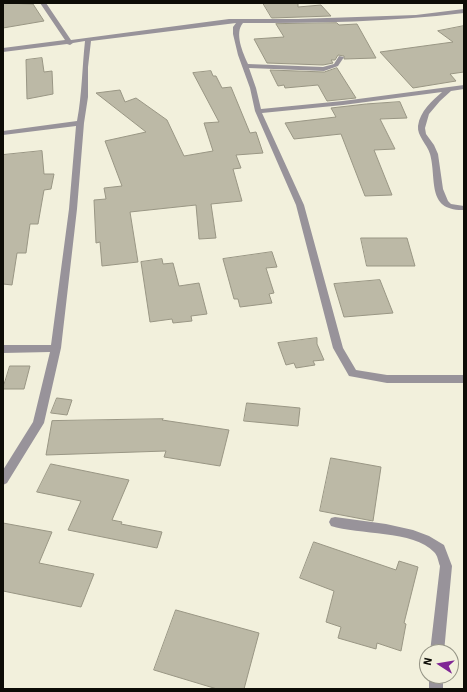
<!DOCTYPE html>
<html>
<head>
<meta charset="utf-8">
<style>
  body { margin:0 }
  #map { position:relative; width:467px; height:692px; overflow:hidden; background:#f2f0dc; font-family:Signika,sans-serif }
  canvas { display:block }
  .frame { position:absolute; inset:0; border:4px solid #0d0c06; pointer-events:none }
  .north { position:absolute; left:419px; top:644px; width:40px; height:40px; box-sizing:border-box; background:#f2f0dc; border:1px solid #969586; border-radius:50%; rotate:282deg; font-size:11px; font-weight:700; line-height:16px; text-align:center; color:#0d0c06 }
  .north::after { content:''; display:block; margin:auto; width:14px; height:18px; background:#802795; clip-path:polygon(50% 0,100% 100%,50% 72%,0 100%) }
</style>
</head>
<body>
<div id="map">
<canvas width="467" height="692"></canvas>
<div class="frame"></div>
<div class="north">N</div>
</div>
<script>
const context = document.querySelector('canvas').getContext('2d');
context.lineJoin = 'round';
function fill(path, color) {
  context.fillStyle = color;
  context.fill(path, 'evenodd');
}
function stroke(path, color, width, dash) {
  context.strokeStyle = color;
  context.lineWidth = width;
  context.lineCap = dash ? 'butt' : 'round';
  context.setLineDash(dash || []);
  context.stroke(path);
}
const building = new Path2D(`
  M3,3L33,4L44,21L3,28Z
  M263,3H298V7L321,5L331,16L272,18Z
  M337,23L339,25L357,24L376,58L344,59V56L338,55L335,60H331L333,63L323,65L267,63L254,39L284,37L276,24Z
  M464,26V72L450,74L456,81L413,88L380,52L453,42L438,31Z
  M42,58L44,72L52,71L53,94L27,99L26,60Z
  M337,68L356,98L327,101L318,85L285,88L284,85L278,86L270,70L324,72Z
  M211,71L213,76H216L222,88L231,87L250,133L256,132L263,153L236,155L241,168L233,169L242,201L211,204L216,238L199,239L196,205L130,212L138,262L102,266L100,242L96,243L94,200L106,199L104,188L122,186L105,141L146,132L96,93L120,90L125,102L136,98L167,120L184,156L213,151L204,123L219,122L193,73Z
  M400,102L407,118L380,119L395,149L374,150L392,195L365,196L341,134L294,139L285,123L336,117L331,108L366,104Z
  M42,151L44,174H54L51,189L44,190L38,224H30L26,253H17L12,285L3,284V155Z
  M361,238H407L415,266H367Z
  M272,252L277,267L266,268L274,293L269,294L272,303L240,307L238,299H234L223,259Z
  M162,259L163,264L173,263L179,286L199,283L207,314L191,316L192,321L173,323L172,319L150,322L141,262Z
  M380,280L393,313L344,317L334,284Z
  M317,338V344L324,360L313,361L315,365L296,368L294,363L286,365L278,343Z
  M10,366H30L24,389H3Z
  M57,398L72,400L67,415L51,413Z
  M247,403L300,408L298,426L244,421Z
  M163,419L162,420L229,430L220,466L164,457L166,451L46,455L52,421Z
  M331,458L381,467L373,521L320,511Z
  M51,464L129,480L112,520L122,522L121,524L162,532L157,548L68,530L81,501L37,492Z
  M3,523L52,532L39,563L94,574L81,607L3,591Z
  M314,542L396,570L399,561L418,567L404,623L406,624L401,651L377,643L376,649L338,638L341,627L326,622L334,591L300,578Z
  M176,610L259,633L244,689H217L154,670Z`);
const minor = new Path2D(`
  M40,3H46L71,40L229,19H298L416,15L464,9V13C391,22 317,23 243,23C234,33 243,53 248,64L323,67L334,64L339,56L344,57L338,66L324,71L249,68L256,88L261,109L343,101L464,85V89L451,91L440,101L429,114L425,128L426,134L434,145L438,154L443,189L448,201L451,204L464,206V210C426,211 437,179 430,154C427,144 417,136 418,126C420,111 432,101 442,92L343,105L262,113L304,205L343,348L356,370L387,375H464V383H387L349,376L333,348L296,205L255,111L250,88L238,55L233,34V27L236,23L91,41L88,67V97L84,123L77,209L61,348L44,423L7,483L3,485V470L33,422L50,352L3,353V345H51L69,209L76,126L3,135V131L77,121C82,94 82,69 85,41L73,43L70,45L67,44L3,52V48L65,40Z
  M335,517L386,524L413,530L429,536L444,545L452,566L444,652H430L440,566C438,561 438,556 434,552C414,530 358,535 331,526L329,522L331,518Z
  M429,676H443V689H429Z`);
fill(building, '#bcb9a6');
stroke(building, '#999684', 1);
fill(minor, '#98939a');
</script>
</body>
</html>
